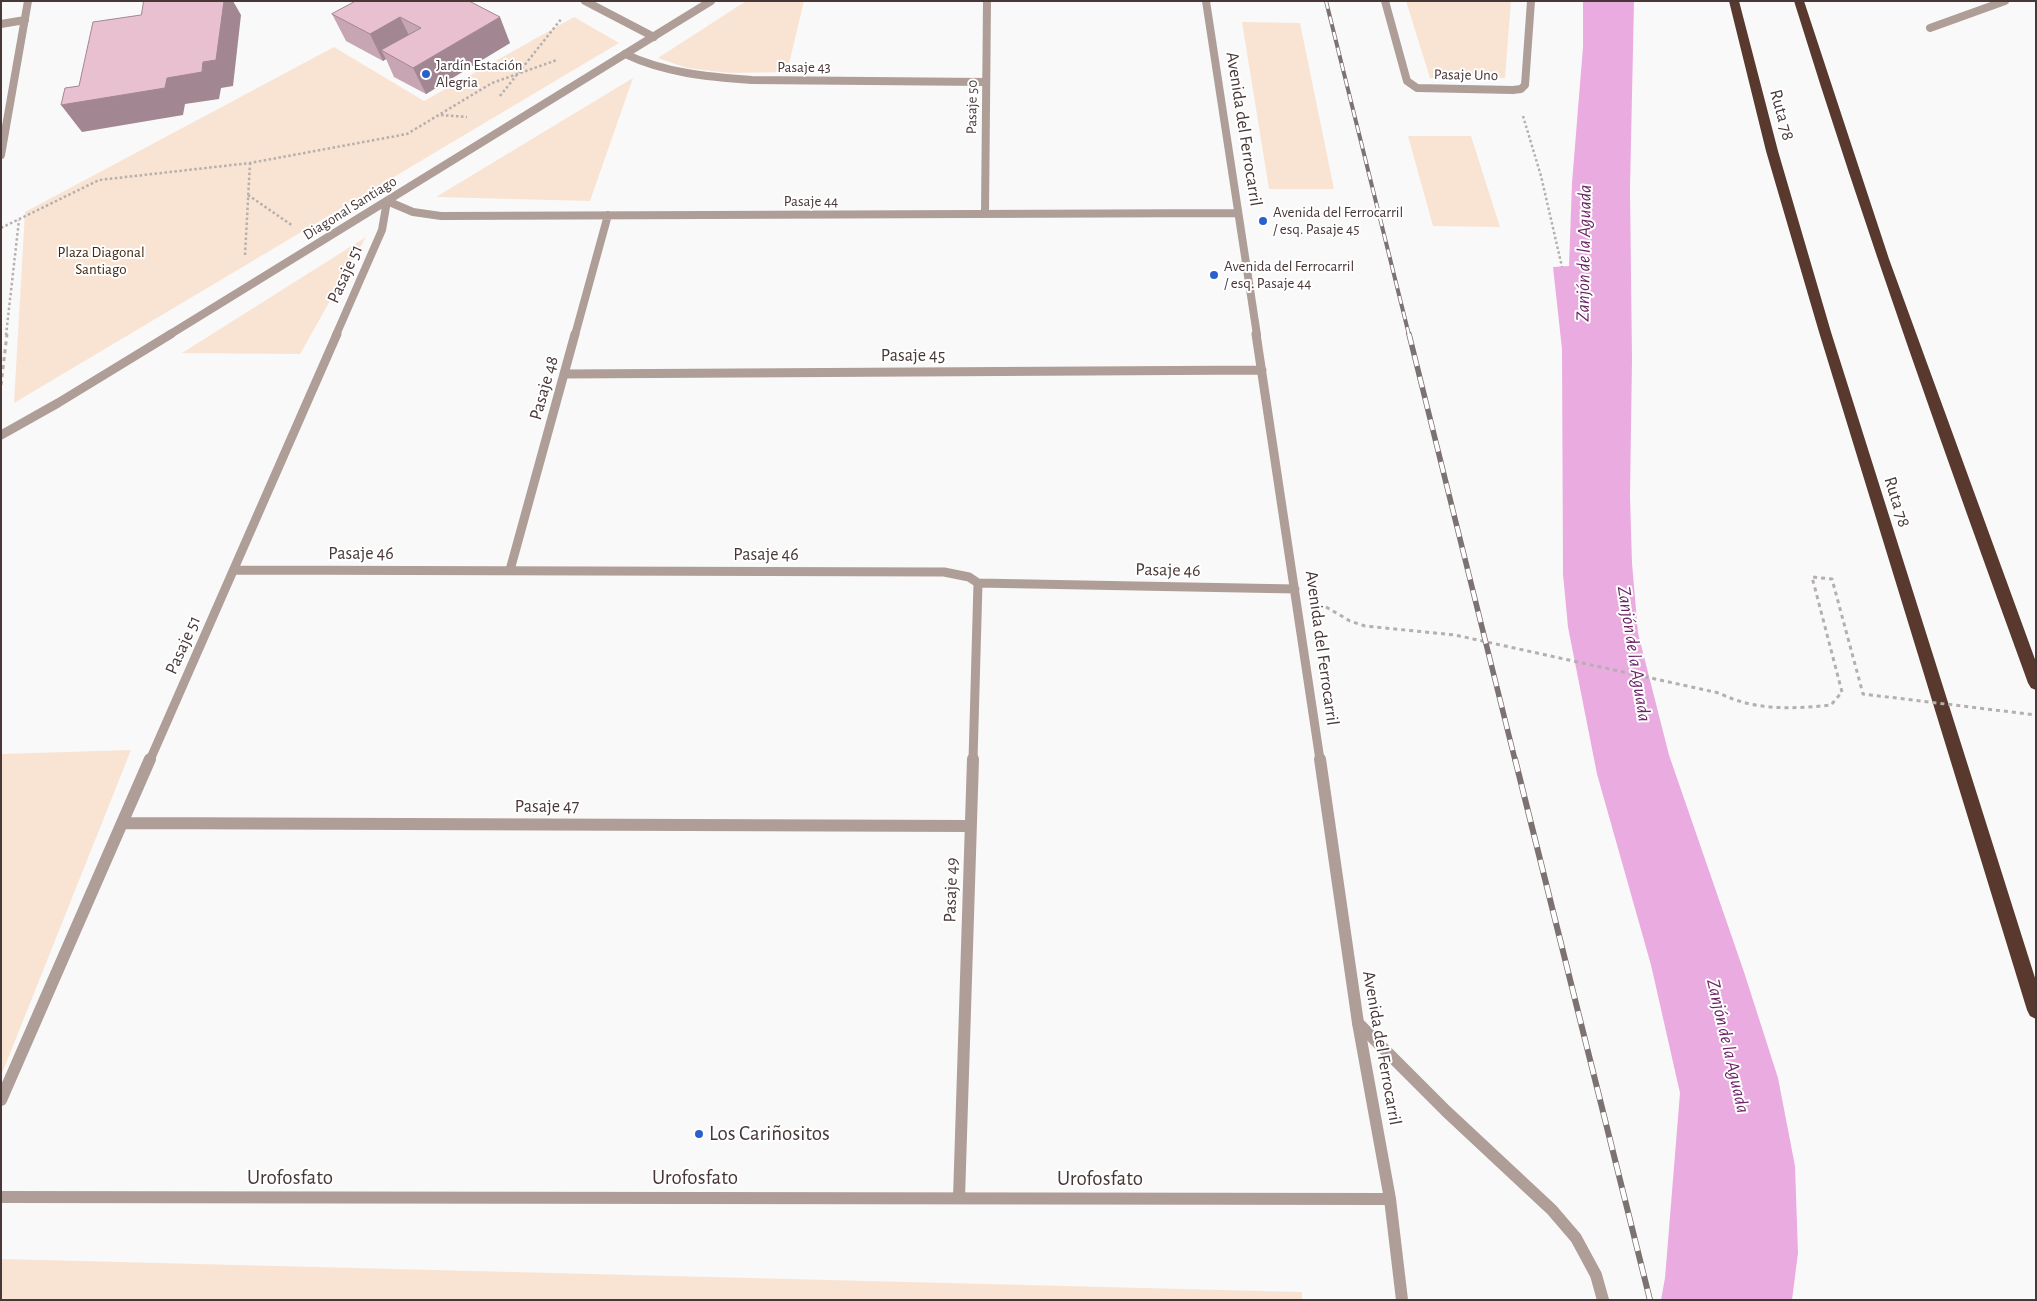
<!DOCTYPE html>
<html>
<head>
<meta charset="utf-8">
<style>
  body { margin:0 }
  #map { position:relative; width:2037px; height:1301px; overflow:hidden; background:#f9f9f9; font-family:"Alegreya Sans",sans-serif }
  canvas { display:block }
  .frame { position:absolute; inset:0; border:2px solid #483737; pointer-events:none }
</style>
</head>
<body>
<div id="map">
<canvas width="2037" height="1301"></canvas>
<div class="frame"></div>
</div>
<script>
const context = document.querySelector('canvas').getContext('2d');
context.lineJoin = 'round';
function fill(path, color) {
  context.fillStyle = color;
  context.fill(path, 'evenodd');
}
function stroke(path, color, width, dash) {
  context.strokeStyle = color;
  context.lineWidth = width;
  context.lineCap = dash ? 'butt' : 'round';
  context.setLineDash(dash || []);
  context.stroke(path);
}
function label(font, color, halo, rows, align = 'center') {
  context.font = font + ' "Alegreya Sans",sans-serif';
  context.lineWidth = 4;
  context.setLineDash([]);
  context.textBaseline = 'middle';
  context.strokeStyle = halo;
  context.fillStyle = color;
  for (const [text, x, y, turn = 0] of rows) {
    context.save();
    context.translate(x, y);
    context.rotate((+turn || 0) * Math.PI / 180);
    context.textAlign = isNaN(turn) ? turn : align;
    if (halo) context.strokeText(text, 0, 0);
    context.fillText(text, 0, 0);
    context.restore();
  }
}
const green = new Path2D(`
  M746,1H804L787,72L729,73L687,68L658,58Z
  M1406,1H1511L1505,78H1430Z
  M574,17L619,43L14,403L25,212L334,47L424,101Z
  M1242,22L1300,23L1334,189H1269Z
  M633,78L590,201L436,197Z
  M1408,136H1471L1500,227L1433,226Z
  M366,237L300,354L182,353Z
  M131,750L1,1076V754Z
  M1,1259L1302,1292V1300H1Z`);
const water = new Path2D(`
  M1583,1H1634L1630,189L1632,360L1630,496L1632,563L1638,633L1669,755L1744,972L1778,1078L1795,1166L1798,1253L1792,1300H1661L1665,1278L1680,1093L1651,965L1597,774L1568,627L1563,574L1562,349L1553,267L1569,266L1572,183L1583,47Z`);
const pathFar1 = new Path2D(`
  M500,96L562,18
  M441,115L467,117
  M1523,116L1541,176L1562,267
  M248,195L293,226
  M1,228L99,180L250,163L407,134L492,83L557,60
  M245,255L250,163
  M6,335L19,220`);
const path = new Path2D(`
  M1,385L7,334
  M1326,607L1350,621L1365,626L1455,635L1719,693C1755,711 1792,709 1831,705L1842,692`);
const service = new Path2D(`
  M1358,1023L1446,1111L1552,1210L1576,1238L1596,1275L1603,1300`);
const minorFar2 = new Path2D(`
  M585,1L654,37
  M1206,1L1257,335
  M1385,1L1407,81L1417,88L1513,90L1521,89L1525,85L1531,1
  M1,24L25,20
  M1930,28L2005,1
  M625,54C665,73 708,77 752,80L986,82
  M1,155L28,1
  M985,214L987,1
  M169,335L711,1
  M336,335L382,230L387,201L413,212L441,216L1238,213
  M575,335L608,215`);
const minorFar1 = new Path2D(`
  M1256,334L1320,760
  M565,374L1262,370
  M1,435L58,403L171,334
  M234,570L944,572L969,577L978,583L1295,589
  M510,570L575,334
  M150,760L337,334
  M973,760L978,583`);
const minor = new Path2D(`
  M1320,759L1358,1023L1390,1199L1402,1300
  M123,823L970,826
  M1,1100L150,759
  M1,1197L1390,1199
  M959,1198L973,759`);
const motorway = new Path2D(`
  M1729,1H1739L1778,151L1831,332L2036,981V1019L2030,1016L2027,1010L1819,332L1766,151Z
  M1794,1H1804L1889,259L2036,662V690L2031,688L2028,683C1946,457 1865,231 1794,1Z`);
const railFar2 = new Path2D(`
  M1326,1L1409,335`);
const railFar1 = new Path2D(`
  M1409,334L1515,760`);
const rail = new Path2D(`
  M1515,759L1650,1300`);
const pathBridge = new Path2D(`
  M1842,692L1812,577L1832,579L1863,694L2036,715`);
const wall = new Path2D(`
  M356,1L510,43L426,94L394,77L386,59L383,61L346,41L332,14Z`);
const shadedWall = new Path2D(`
  M224,1H233L241,15L233,86L221,88L219,99L185,104L183,115L82,132L61,105L167,78L203,62Z
  M400,17L413,44L381,50L386,59L383,61L370,34Z
  M500,17L510,43L426,94L413,68Z`);
const building = new Path2D(`
  M144,1H224L216,60L203,62L202,72L167,78L165,88L61,105L65,88L79,86L93,22L141,15Z
  M356,1H469L500,17L413,68L381,50L421,28L400,17L370,34L332,14Z`);
const markers = [
  [426,74,5,"#2a60ce"],
  [1263,221,5,"#2a60ce"],
  [1214,275,5,"#2a60ce"],
  [699,1134,5,"#2a60ce"]
];
const farPoinames = [
  ["Jardín Estación",436,65],
  ["Alegria",436,82],
  ["Avenida del Ferrocarril",1273,212],
  ["/ esq. Pasaje 45",1273,229],
  ["Avenida del Ferrocarril",1224,266],
  ["/ esq. Pasaje 44",1224,283]
];
const farStreetnames = [
  ["Pasaje 43",804,67],
  ["Pasaje Uno",1466,75,1],
  ["Pasaje 50",972,107,-89],
  ["Pasaje 44",811,201],
  ["Diagonal Santiago",350,208,-32]
];
const farParknames = [
  ["Plaza Diagonal",101,252],
  ["Santiago",101,269]
];
const streetNames = [
  ["Ruta 78",1782,115,75],
  ["Avenida del Ferrocarril",1244,129,81],
  ["Pasaje 51",345,274,-66],
  ["Pasaje 45",913,356],
  ["Pasaje 48",544,388,-74],
  ["Ruta 78",1897,502,73],
  ["Pasaje 46",361,554],
  ["Pasaje 46",766,555],
  ["Pasaje 46",1168,570,1],
  ["Pasaje 51",183,645,-66],
  ["Avenida del Ferrocarril",1322,648,82],
  ["Pasaje 47",547,807],
  ["Pasaje 49",951,890,-88],
  ["Avenida del Ferrocarril",1382,1048,80]
];
const waterNames = [
  ["Zanjón de la Aguada",1584,253,-89],
  ["Zanjón de la Aguada",1634,654,81],
  ["Zanjón de la Aguada",1728,1046,77]
];
const nearPoinames = [
  ["Los Cariñositos",709,1134]
];
const nearStreetnames = [
  ["Urofosfato",290,1178],
  ["Urofosfato",695,1178],
  ["Urofosfato",1100,1179]
];
fill(green, '#f9e4d3');
fill(water, '#eaabe1');
stroke(pathFar1, '#b5afaf', 2.5, [2.5, 2.5]);
stroke(path, '#b5afaf', 3, [4, 4]);
stroke(service, '#af9d97', 12);
stroke(minorFar2, '#af9d97', 8);
stroke(minorFar1, '#af9d97', 9);
stroke(minor, '#af9d97', 12);
fill(motorway, '#59392e');
stroke(railFar2, '#7d7272', 4);
stroke(railFar1, '#7d7272', 5.5);
stroke(rail, '#7d7272', 6);
stroke(railFar2, '#fff', 2.5, [8]);
stroke(railFar1, '#fff', 4, [11]);
stroke(rail, '#fff', 4.5, [13]);
stroke(pathBridge, '#b5afaf', 3, [4, 4]);
fill(wall, '#c8a5b2');
fill(shadedWall, '#a28691');
fill(building, '#e8c0cf');
stroke(building, '#a28691', 1);
for (const [x, y, r, color] of markers) {
  const dot = new Path2D();
  dot.arc(x, y, r, 0, 2 * Math.PI);
  context.fillStyle = color;
  context.fill(dot);
  stroke(dot, '#fff', 2);
}
label('15px', '#483737', '#fff', farPoinames, 'left');
label('15px', '#483737', '#fff', farStreetnames);
label('15px', '#412810', '#fff', farParknames);
label('18px', '#483737', '#fff', streetNames);
label('italic 19px', '#6b2365', '#fff', waterNames);
label('21px', '#483737', '#fff', nearPoinames, 'left');
label('21px', '#483737', '#fff', nearStreetnames);
</script>
</body>
</html>
